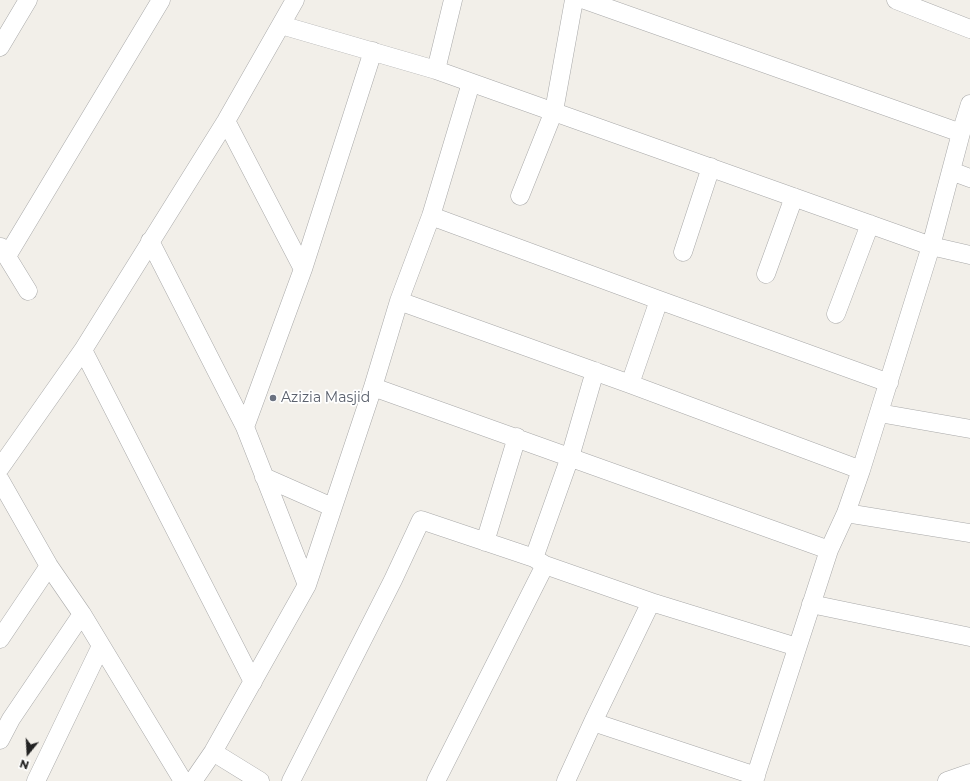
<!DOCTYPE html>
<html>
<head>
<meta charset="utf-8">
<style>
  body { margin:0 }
  #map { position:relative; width:970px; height:781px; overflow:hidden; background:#f2efe9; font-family:Montserrat,sans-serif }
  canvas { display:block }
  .north { position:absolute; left:8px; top:733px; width:40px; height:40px; -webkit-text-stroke:3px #fff; paint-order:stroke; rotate:198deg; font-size:11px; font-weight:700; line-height:16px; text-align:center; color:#222 }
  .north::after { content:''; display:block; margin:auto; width:14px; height:18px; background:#222; clip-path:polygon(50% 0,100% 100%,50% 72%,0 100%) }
</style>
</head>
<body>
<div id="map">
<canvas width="970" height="781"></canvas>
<div class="north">N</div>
</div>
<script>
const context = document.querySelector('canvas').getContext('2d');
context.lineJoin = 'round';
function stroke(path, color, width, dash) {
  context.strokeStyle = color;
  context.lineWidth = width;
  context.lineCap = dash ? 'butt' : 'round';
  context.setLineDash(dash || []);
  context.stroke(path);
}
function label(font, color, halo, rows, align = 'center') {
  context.font = font + ' Montserrat,sans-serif';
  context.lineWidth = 3.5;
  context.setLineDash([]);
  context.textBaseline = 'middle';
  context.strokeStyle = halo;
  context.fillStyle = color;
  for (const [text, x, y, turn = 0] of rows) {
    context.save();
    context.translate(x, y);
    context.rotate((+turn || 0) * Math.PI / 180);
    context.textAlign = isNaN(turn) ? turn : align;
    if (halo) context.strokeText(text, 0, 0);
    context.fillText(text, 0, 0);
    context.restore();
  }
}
const minor = new Path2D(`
  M585,0L961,133
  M896,0L970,29
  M281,25L436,70L931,246L970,255
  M0,47L28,0
  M436,70L453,0
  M226,121L303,269
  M951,171L970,178
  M520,196L554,111L574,0
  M431,216L659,300L889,383
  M150,241L245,427L307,585
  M1,247L28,291
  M683,252L711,167
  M7,256L161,0
  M766,274L794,197
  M399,301L630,384L861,470
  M836,314L870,224
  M83,350L253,682
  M630,384L659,300
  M373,387L829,550
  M879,413L970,429
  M245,427L303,269L373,51
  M0,468L83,350L226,121L295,0
  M264,477L332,507
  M0,480L49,566L82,614L183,781
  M846,513L970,533
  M485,542L517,437
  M534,558L570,457L595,371
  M811,604L970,637
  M0,639L49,566
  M593,722L756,776
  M0,740L11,719L82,614
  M213,752L260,781
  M36,781L101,646
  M193,781L213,752L307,585L373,387L399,301L431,216L471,83
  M291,781L393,580L421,520L534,558L545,565L651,602L797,647
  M436,781L545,565
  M566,781L593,722L651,602
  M754,781L829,550L846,513L861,470L931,246L961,133L970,104
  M947,781L970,773`);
const markers = [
  [273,398,4,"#6b7280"]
];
const worshipNames = [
  ["Azizia Masjid",281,398]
];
stroke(minor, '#a9a9a9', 19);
stroke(minor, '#fff', 18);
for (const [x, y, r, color] of markers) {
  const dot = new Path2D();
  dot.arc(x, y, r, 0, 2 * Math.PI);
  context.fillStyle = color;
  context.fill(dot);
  stroke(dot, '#fff', 1.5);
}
label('14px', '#5b616d', '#fff', worshipNames, 'left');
</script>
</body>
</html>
